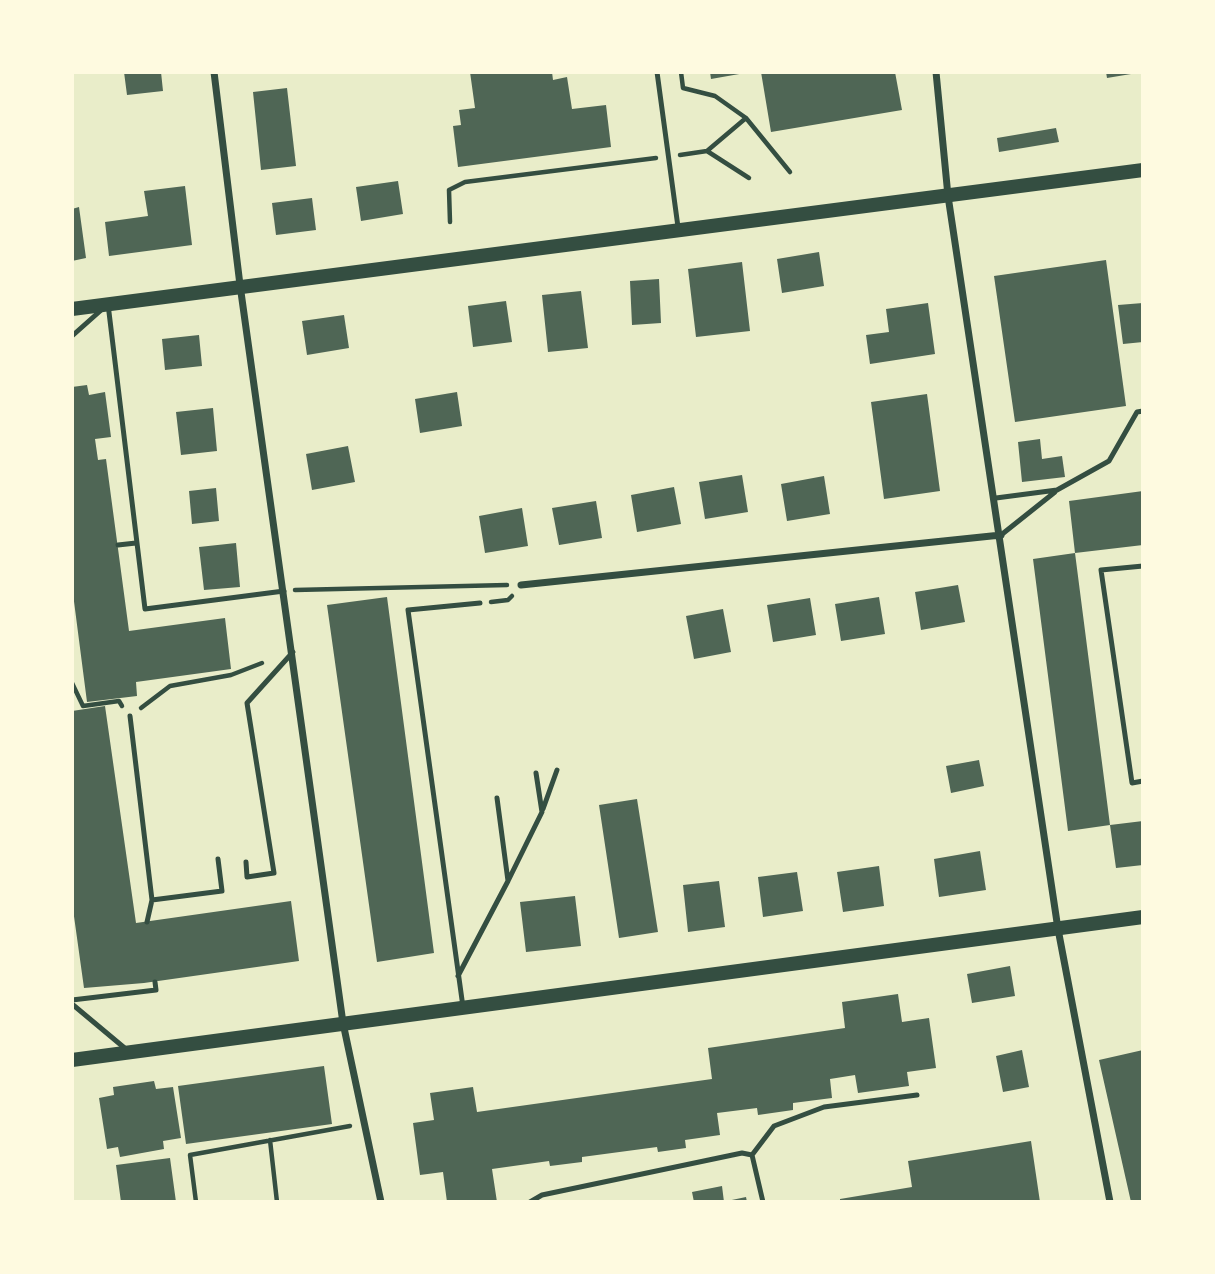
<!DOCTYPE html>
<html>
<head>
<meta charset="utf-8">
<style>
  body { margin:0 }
  #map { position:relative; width:1215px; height:1274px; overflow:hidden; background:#e9edc9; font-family:"DejaVu Sans",sans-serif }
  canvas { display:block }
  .frame { position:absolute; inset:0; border:74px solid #fefae0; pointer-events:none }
</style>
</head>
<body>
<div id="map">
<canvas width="1215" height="1274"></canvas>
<div class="frame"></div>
</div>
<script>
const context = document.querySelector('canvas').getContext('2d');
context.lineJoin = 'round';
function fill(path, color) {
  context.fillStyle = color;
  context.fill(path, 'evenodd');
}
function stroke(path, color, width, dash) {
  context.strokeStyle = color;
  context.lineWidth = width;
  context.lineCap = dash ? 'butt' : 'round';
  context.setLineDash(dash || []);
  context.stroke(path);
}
const building = new Path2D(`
  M124,72H161L163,91L127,95Z
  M470,72H552L553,80L567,77L572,109L606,105L611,147L458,167L453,126L461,125L459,110L475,108Z
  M710,72H745V73L711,79Z
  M761,72H895L902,110L771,132Z
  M1106,72H1137V73L1107,78Z
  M287,88L296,166L261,170L253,92Z
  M1056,128L1059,142L999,152L997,138Z
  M398,181L403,214L361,221L356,187Z
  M185,186L192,245L109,256L105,222L148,216L144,191Z
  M312,198L316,230L276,235L272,203Z
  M79,207L86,258L72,261V209Z
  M819,252L824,286L782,293L777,259Z
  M1106,260L1126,406L1015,422L994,276Z
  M742,262L750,331L696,337L688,269Z
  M659,279L661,323L632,325L630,281Z
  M581,291L588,348L548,352L542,295Z
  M506,301L512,342L473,347L468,306Z
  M928,303L935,354L870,364L866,335L889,332L886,309Z
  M1143,303V342L1123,344L1118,305Z
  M344,315L349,348L307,355L302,321Z
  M199,335L202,366L165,370L162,339Z
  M87,385L89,395L105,392L111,437L95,439L98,460L106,459L129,631L225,618L231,669L136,682L137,696L87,702L72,586V387Z
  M457,392L462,426L420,433L415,399Z
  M927,394L940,491L884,499L871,402Z
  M213,408L217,451L181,455L176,412Z
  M1040,439L1042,459L1062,456L1065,477L1022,482L1018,442Z
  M348,446L355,482L312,490L306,454Z
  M742,475L748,512L705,519L699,482Z
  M824,476L830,514L787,521L781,484Z
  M674,487L681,524L637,532L631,495Z
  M216,488L219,521L192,524L189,491Z
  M1143,491V545L1075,553L1110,825L1068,831L1033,559L1075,553L1069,501Z
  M596,501L602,538L559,545L552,508Z
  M522,508L528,546L485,553L479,516Z
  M236,543L240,587L204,590L199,547Z
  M958,585L965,622L921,630L915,592Z
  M387,597L434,953L377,962L327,605Z
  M879,597L885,634L841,641L835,604Z
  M810,598L816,635L773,642L767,605Z
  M723,609L731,652L694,659L686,616Z
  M105,706L136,923L291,901L299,961L144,983L84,988L72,902V711Z
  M979,760L984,786L951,793L946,766Z
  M637,799L658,932L619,938L599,805Z
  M1143,821V865L1116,868L1110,825Z
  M980,851L986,890L939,897L934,859Z
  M879,866L884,906L843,912L837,872Z
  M797,872L803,911L763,917L758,877Z
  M719,881L725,927L688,932L683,885Z
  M575,896L581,946L526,952L520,902Z
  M1010,966L1015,996L972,1003L967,974Z
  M898,994L902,1022L929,1018L936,1068L907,1072L909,1086L858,1093L855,1075L830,1079L832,1098L793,1103V1110L758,1115L757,1108L717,1113L720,1135L685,1140L686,1148L658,1152L657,1147L582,1157V1162L550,1166L549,1161L492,1169L497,1202H447L443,1172L420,1175L413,1123L434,1120L430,1093L473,1087L477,1112L712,1079L708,1048L845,1028L842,1002Z
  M1022,1050L1029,1087L1003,1092L996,1056Z
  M1143,1050V1202H1131L1099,1060Z
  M324,1066L332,1124L186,1144L178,1086Z
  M154,1081L156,1089L173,1087L181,1138L163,1141L164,1149L120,1157L118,1147L107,1149L99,1098L114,1095L113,1087Z
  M1031,1141L1040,1202H840V1199L912,1187L908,1161Z
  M170,1158L176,1202H121L116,1165Z
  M722,1186L724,1202H694L692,1192Z
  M746,1197L747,1202H727V1201Z`);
const path = new Path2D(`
  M681,72L683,88L715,96L746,118L707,151
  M746,118L790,172
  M680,155L707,151L749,178
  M450,222L449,190L465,182L656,158
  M295,590L507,585
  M491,602L508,600L512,596
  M72,683L83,706L119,701L122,706
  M141,708L170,686L231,675L262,663
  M270,1140L277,1202
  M196,1202L190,1155L350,1126`);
const service = new Path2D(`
  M657,72L678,227
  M72,336L108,304L145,609L284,591
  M996,498L1057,490L1109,461L1137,412L1143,411
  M1001,535L1055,492
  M118,545L136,543
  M1143,566L1101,570L1132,783L1143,781
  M130,716L152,900L222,891L218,859
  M543,809L557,770
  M246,862L247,877L274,873L247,703L293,652
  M508,881L542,812L536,773
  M147,922L152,900
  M458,976L508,881L497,798
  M72,1000L156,990L155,982
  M72,1004L127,1050
  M463,1007L408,610L480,603
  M752,1155L774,1126L824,1107L917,1095
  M530,1202L542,1195L742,1153L752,1155L763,1202`);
const minor = new Path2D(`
  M214,72L240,285L343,1023L381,1202
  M936,72L948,196L1058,929L1110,1202
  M521,585L1001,535`);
const secondary = new Path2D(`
  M72,309L1143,170
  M72,1060L1143,917`);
fill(building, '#4f6655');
stroke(path, '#344e41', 4.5);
stroke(service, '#344e41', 5);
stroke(minor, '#344e41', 7);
stroke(secondary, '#344e41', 14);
</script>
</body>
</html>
